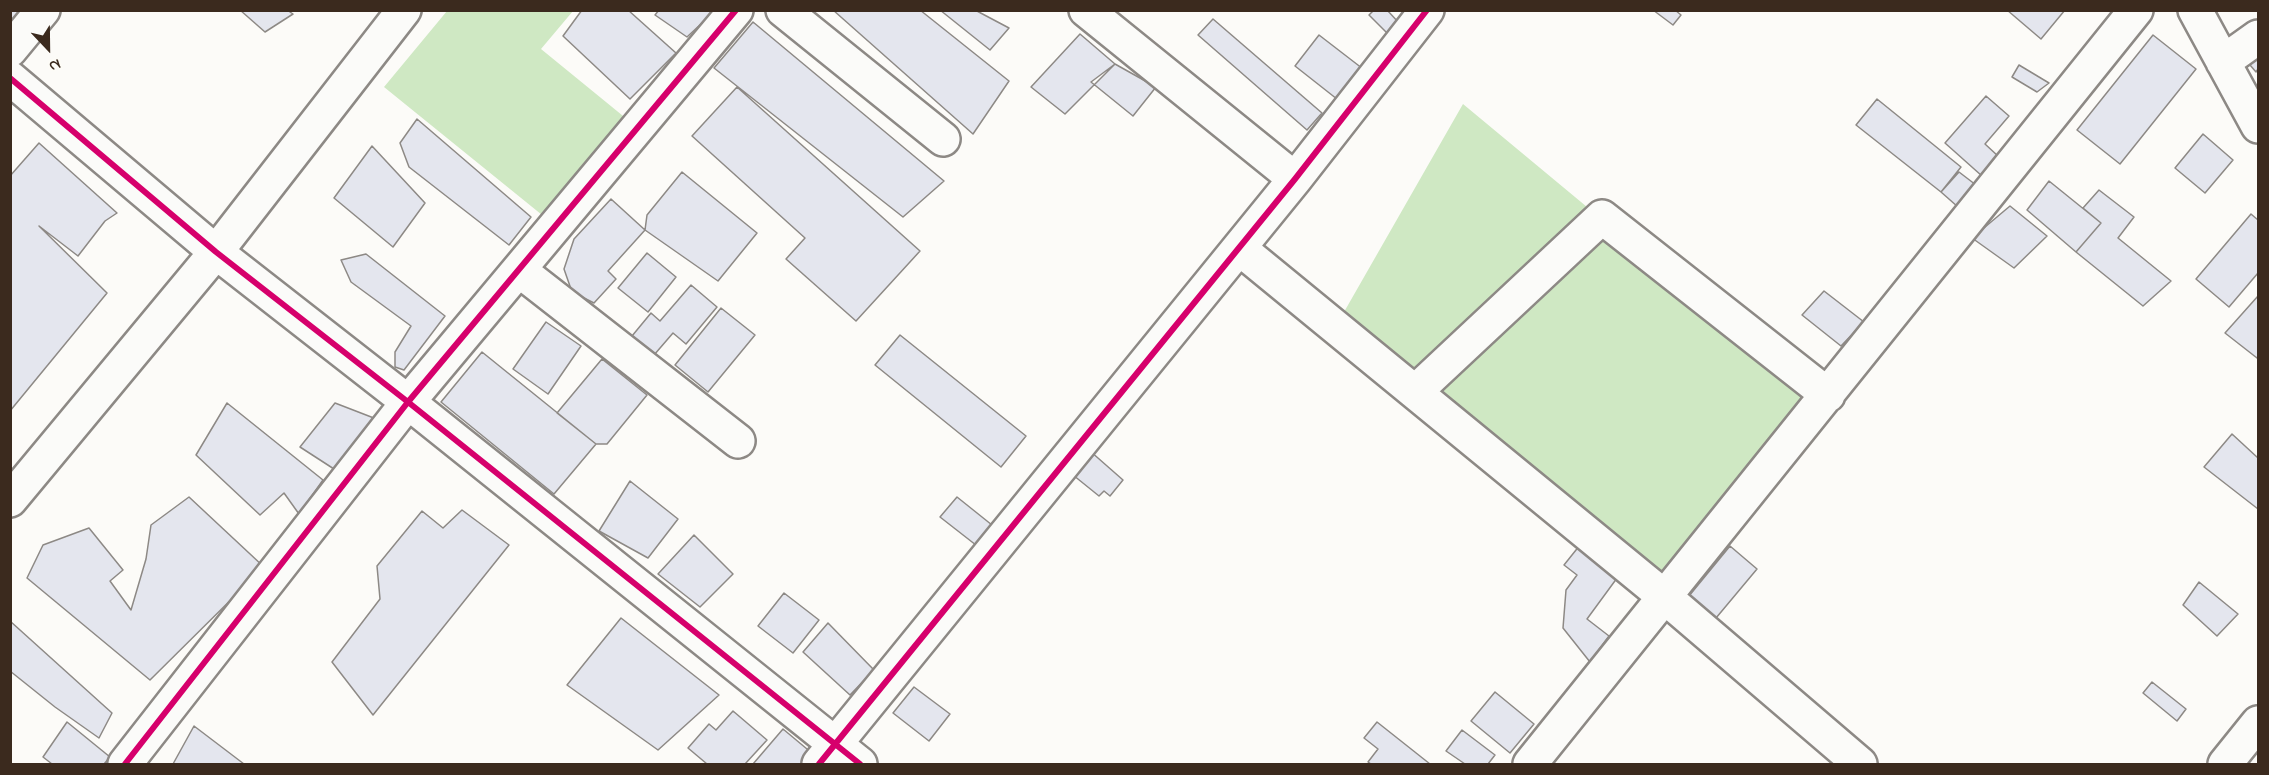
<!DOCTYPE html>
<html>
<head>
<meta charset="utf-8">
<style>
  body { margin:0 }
  #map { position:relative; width:2269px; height:775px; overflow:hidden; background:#fcfbf8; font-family:"Indie Flower",sans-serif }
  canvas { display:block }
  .frame { position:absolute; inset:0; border:12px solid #3b2a1e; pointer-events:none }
  .north { position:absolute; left:18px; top:18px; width:60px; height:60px; -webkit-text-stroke:4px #fdfcf7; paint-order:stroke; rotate:158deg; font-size:16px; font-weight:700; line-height:24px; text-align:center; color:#3b2a1e }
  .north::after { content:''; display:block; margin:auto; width:21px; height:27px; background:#3b2a1e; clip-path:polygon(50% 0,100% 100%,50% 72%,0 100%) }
</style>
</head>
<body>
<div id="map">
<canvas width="2269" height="775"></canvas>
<div class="frame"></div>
<div class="north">N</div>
</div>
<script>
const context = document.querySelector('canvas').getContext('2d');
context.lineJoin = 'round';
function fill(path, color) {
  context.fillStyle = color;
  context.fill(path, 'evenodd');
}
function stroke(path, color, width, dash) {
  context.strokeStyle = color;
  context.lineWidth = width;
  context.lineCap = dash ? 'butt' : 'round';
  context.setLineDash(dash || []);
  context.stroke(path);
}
const green = new Path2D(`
  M447,11H573L541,49L628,120L547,219L384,87Z
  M1463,104L1811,393L1663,576L1340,319Z`);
const building = new Path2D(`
  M10,10H19L23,15L10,33Z
  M240,10H287L293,14L265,32Z
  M582,10H628L676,53L630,99L563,36Z
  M659,10H716L687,37L655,15Z
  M833,10H920L1009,81L973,134Z
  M940,10H975L1009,28L990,50Z
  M1374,10H1387L1400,24L1389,35L1369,15Z
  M1653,10H1675L1681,15L1673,25Z
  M2007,10H2065L2041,39Z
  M1213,19L1322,113L1307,130L1198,35Z
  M753,22L944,181L903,217L714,68Z
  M1080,34L1115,64L1065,114L1031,87Z
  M1319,35L1367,72L1342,103L1295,66Z
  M2153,35L2196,69L2120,164L2077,130Z
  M2258,46V69L2256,72L2244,58Z
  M1115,64L1156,87L1133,116L1091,82Z
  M2019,65L2049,83L2037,92L2012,77Z
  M737,87L920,251L856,321L786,259L805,238L692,136Z
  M1986,96L2009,116L1985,144L1998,156L1982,176L1945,143Z
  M1877,99L1961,167L1941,192L1856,125Z
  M417,119L531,217L509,245L409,167L400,143Z
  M2203,134L2233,160L2205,193L2175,168Z
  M39,143L117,213L105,221L78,256L39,226L107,293L10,411V176Z
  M372,146L425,203L393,247L334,198Z
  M682,172L757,233L718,281L645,230L647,215Z
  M1959,172L1976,185L1958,207L1941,192Z
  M2049,181L2101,223L2076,252L2027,210Z
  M2099,190L2134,217L2118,238L2171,281L2143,306L2076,252L2101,223L2083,208Z
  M611,199L645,230L608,271L616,279L594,303L572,292L564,269L574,239Z
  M2010,206L2047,236L2014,268L1972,238Z
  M2251,214L2258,220V273L2229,307L2196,279Z
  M647,253L676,277L648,312L618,288Z
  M366,254L445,316L404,370L395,367V352L411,326L351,282L341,260Z
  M691,285L717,307L686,344L673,333L654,355L632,336L651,313L660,321Z
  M1824,291L1864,322L1841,346L1802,315Z
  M2258,296V356L2257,358L2225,333Z
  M721,308L755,335L708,392L675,365Z
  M546,322L581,346L548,394L513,369Z
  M900,335L1026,436L1001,467L875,365Z
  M482,352L596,444L554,494L441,402Z
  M602,359L647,395L607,444H596L557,413Z
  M227,403L323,480L299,514L284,493L260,515L196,455Z
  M335,403L379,420L334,469L300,447Z
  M2232,434L2258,458V509L2204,467Z
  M1090,451L1123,480L1110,496L1104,491L1099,496L1073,475Z
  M630,481L678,519L648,558L599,531Z
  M189,497L264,567L150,680L27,578L43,545L89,528L123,570L110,581L131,610L146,559L151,525Z
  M957,497L997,529L981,549L940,517Z
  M462,510L509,545L373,715L332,662L380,599L377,566L422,511L443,528Z
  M694,535L733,574L700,607L658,574Z
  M1580,545L1620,574L1587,619L1609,636L1590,662L1563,628L1566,590L1577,575L1564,565Z
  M1730,546L1757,569L1711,624L1684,602Z
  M2199,582L2238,614L2217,636L2183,605Z
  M784,593L819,620L793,653L758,626Z
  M621,618L719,695L658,750L567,685Z
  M10,621L112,713L99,738L55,707L10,671Z
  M828,623L874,670L850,695L803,652Z
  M2152,682L2186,709L2177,721L2143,693Z
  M914,687L950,714L929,741L893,713Z
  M1495,692L1534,724L1510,753L1471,721Z
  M733,711L767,740L745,764H707L688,748L709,724L716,730Z
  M67,722L110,757L104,764H52L43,757Z
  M1377,722L1430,764H1371L1368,762L1378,749L1364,738Z
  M194,726L244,764H173Z
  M783,729L813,754L805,764H753Z
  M1462,730L1495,755L1488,764H1465L1446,751Z`);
const minor = new Path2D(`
  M783,10L943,139
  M1086,10L1295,179
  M2195,10L2258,126
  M10,50L43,10
  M2223,62L2258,37
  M10,78L216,252L408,402L860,764
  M1239,248L1666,598L1860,764
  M519,270L738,441
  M1415,392L1602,217L1828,395
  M10,500L216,252L404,10
  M125,764L408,402L736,10
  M819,764L1295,179L1427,10
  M1530,764L2136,10
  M2225,764L2258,723`);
const cycleway = new Path2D(`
  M10,78L216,252L408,402L860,764
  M125,764L408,402L736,10
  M819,764L1295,179L1427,10`);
fill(green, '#cfe8c3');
fill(building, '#e4e6ee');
stroke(building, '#8d8985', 1.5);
stroke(minor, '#8d8985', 38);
stroke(minor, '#fbfbf9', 33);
stroke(cycleway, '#d6006c', 6);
</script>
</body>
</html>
